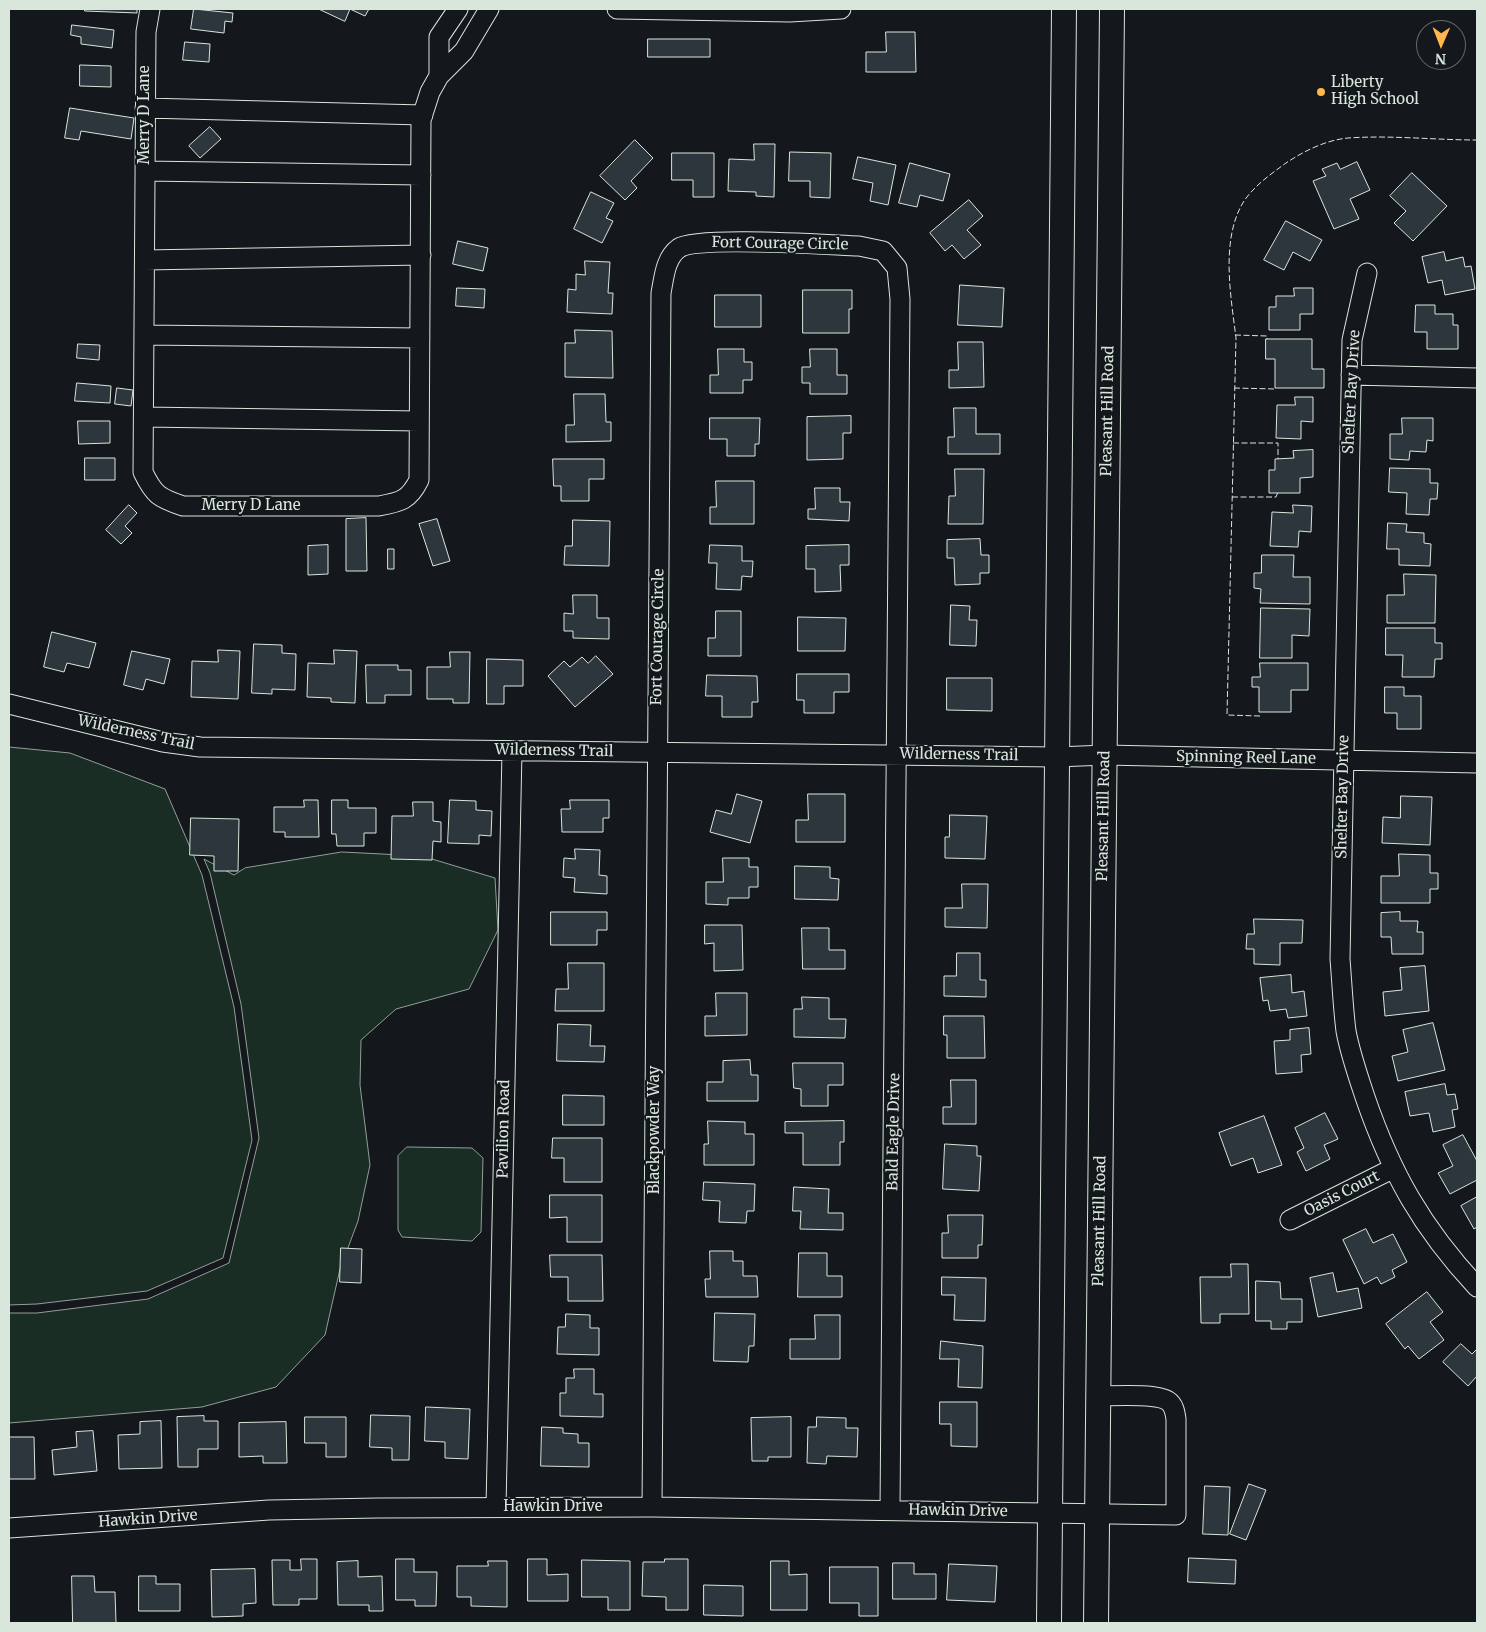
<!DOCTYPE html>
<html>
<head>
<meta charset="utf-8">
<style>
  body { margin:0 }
  #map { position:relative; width:1486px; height:1632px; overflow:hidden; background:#14181c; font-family:Merriweather,serif }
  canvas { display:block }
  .frame { position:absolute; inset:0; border:10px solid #d8e6dc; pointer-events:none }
  .north { position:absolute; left:1416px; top:20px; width:50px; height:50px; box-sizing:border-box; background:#14181c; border:1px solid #626a69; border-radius:50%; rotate:181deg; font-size:14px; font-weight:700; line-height:20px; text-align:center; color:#d8e6dc }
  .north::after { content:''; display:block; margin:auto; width:18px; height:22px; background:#ffb74d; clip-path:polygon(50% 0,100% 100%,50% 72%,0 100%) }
</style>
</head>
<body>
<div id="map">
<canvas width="1486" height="1632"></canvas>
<div class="frame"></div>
<div class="north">N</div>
</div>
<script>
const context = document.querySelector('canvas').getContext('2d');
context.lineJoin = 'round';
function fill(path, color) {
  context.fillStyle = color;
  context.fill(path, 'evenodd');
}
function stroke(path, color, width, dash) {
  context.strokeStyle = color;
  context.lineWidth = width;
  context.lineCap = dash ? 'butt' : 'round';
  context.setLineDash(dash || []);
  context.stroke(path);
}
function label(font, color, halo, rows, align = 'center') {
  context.font = font + ' Merriweather,serif';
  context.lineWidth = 4;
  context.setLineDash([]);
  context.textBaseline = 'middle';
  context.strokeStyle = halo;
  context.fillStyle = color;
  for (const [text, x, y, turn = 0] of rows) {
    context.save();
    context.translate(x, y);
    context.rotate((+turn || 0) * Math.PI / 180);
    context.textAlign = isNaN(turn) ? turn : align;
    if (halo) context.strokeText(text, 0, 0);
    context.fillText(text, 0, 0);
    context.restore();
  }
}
const green = new Path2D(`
  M9,747L70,753L165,789L202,875L234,1007L252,1140L223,1258L147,1291L37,1304L9,1305Z
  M342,852L422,856L495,878L498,930L469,989L396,1009L361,1040L360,1085L370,1165L358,1221L340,1269L325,1335L276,1387L202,1407L9,1423V1313H37L148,1299L229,1263L259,1138L241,1004L210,873L204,859L234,875L245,868Z
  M407,1147L472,1148L483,1158L481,1232L472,1241L402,1237L398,1230V1156Z`);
const building = new Path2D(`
  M85,9H137V13L85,11Z
  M194,9L233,13L232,22L225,21L224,33L191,29Z
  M319,9H369L365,16L350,9L345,21Z
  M72,25L114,30L112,48L81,44V37L71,35Z
  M886,32H915L916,72H866V52H886Z
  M648,39H710V57H648Z
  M185,42L210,44L209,62L183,60Z
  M80,65L111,66V87L80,86Z
  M70,108L134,118L131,139L81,131L79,140L65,138Z
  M210,127L221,139L200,158L189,146Z
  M635,140L653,158L631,181L637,188L625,200L600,176Z
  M754,144H775L774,197L756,196V192L728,191L729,159L754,160Z
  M790,152L831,153L830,198L810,197V181H789Z
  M672,153H714V197H693V180H672Z
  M858,157L896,165L888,205L870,201L873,183L853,179Z
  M1357,162L1370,190L1350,199L1359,219L1334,229L1313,181L1326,176L1322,169L1337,163L1340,169Z
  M910,163L950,174L943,201L920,195L917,207L899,203Z
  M1412,173L1447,206L1413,241L1394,223L1406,211L1390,196Z
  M591,192L614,203L606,218L613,221L602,243L574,229Z
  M969,200L983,216L967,230L981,245L964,259L952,245L945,251L930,233Z
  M1286,221L1322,240L1310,261L1293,252L1284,270L1264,260Z
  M458,241L488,248L483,271L453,264Z
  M1444,252L1446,261L1463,257L1465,267L1471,266L1475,289L1445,295L1442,280L1428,283L1422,257Z
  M585,261L610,262L608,293H613L612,314L567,312L568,289L576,290V274L585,275Z
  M960,285L1004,288L1002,327L958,325Z
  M457,288L485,289L484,308L456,306Z
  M1294,288H1313V314H1300V330H1269V307H1276V296H1294Z
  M803,290H852V309H849V333H803Z
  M715,295H761V327H715Z
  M1416,305H1435V314H1453V325H1458V349H1427V332H1415Z
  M575,330L612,331L613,378L565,377V343H575Z
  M1266,339H1312V369H1324V388H1275V359H1266Z
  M958,342H983L984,387L949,388V370H958Z
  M78,344L100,345L99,360L77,358Z
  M718,349H744V362H752V380H743V393H710V375H718Z
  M810,349H837V375H847V394H810V383H802V367H810Z
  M77,383L111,386L110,403L75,401Z
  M117,388L133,390L131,406L115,404Z
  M574,394H605L606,422H611V441L566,442V425H574Z
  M1295,397H1313V422L1301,421V439L1276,438L1277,405H1295Z
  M954,408H976V434H1000V454H948V437H954Z
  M851,416V433H843V459L807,460V417Z
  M710,418H760L759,444H755V456H727V439H710Z
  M1402,418H1433V441L1427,440L1426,452L1410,451L1409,460L1390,459V434H1402Z
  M78,421H110V443L79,444Z
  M1313,450V477L1300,478V493H1269V470H1275V459L1294,458L1293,451Z
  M85,458H115V480H85Z
  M553,459H604V479H589V501H561V486H554Z
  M1390,468L1430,469V483H1438L1437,499H1430L1429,515L1406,514L1407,493L1389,492Z
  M955,469H984L983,524H948L949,496H955Z
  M716,481H754V524H710V507H716Z
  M815,488H840V502H850L849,521L808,519V509H815Z
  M129,505L137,513L125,526L132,533L121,544L106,530Z
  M1293,505L1312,506L1311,532L1299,531L1298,547L1270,546L1272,512L1293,513Z
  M366,518L367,571H346V519Z
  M437,519L450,561L433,566L419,524Z
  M573,520L610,521L609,566L564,565L565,546H572Z
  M1388,523L1407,524L1406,532L1424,533V543L1431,544L1430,566L1399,565V549H1387Z
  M980,539L981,555H989V573H980V584L955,585L954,558H947V540Z
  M328,545V574L308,575V546Z
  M710,545L742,546V561H753L752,577L742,576L741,590L716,589L717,563H709Z
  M849,545V565H840L841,591L815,592V569H806V546Z
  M388,549H394V569H388Z
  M1262,555H1294L1293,577H1310V604L1260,603L1261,589L1254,588V573H1261Z
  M1404,574L1436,575L1435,623H1387V595H1404Z
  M573,595H597V618H609V639L573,638V631H564V613L573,614Z
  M951,605L970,606L969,620H977L976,646L950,645Z
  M1261,608L1310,609L1309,636L1292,635V658H1260Z
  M716,611H741V656H708V638H715Z
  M798,617L846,618L845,651H798Z
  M1386,628H1435V643H1442V659H1435L1434,677H1402L1403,655H1386Z
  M52,632L96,643L89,668L67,663L64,672L44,667Z
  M254,644L282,645V653L296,654L295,690L272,689V694L252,693Z
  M218,650L240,651L238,699L191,697L192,661L218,662Z
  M334,650L357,651L355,703L331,702V698L307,697L308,663L334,664Z
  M132,651L170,659L164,684L146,679L143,690L124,685Z
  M450,652H470L469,703H453V699H427V667H450Z
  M596,656L613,674L575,707L548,676L564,661L570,667L582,657L588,663Z
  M487,659L523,660V686H504V704H487Z
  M1260,663H1308V690H1291V712H1259V687H1252V677H1260Z
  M366,665H398V670H411V695H385V703H367Z
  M797,674H849V692H834V713H804V700H797Z
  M707,675L757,676L758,702H752V717H722V696H706Z
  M947,678H992V711L947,710Z
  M1385,687H1404V696H1421V729H1397V713H1385Z
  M737,794L762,801L750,843L710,832L716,810L731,814Z
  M808,794H845V842H796V820H808Z
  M1401,796L1432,797L1430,845L1382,843L1383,817L1400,818Z
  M304,800H318L319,837H285V832H274V807H304Z
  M332,800H348V808H376V833H364V846H337L336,834H332Z
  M450,800L476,801V810L492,811L491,836L479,835V844L448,843Z
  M570,800H609V818H603V832H562L561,809H570Z
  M413,802H433V821L441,822V842L433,841L432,860L391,859L392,816H413Z
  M950,815L987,816L985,859L945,858V837H949Z
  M191,818L239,819L238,871H214V856L190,855Z
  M575,849L600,850L599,875L607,876V894L574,892L575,878L563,877L564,858L575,859Z
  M1399,854L1430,855V873H1438V889H1430V903H1381V876H1399Z
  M723,858H749V867H758V887H749V898H728V905L706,904V882H723Z
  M795,866L830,867V878L839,879L838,900L795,899Z
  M962,884H988L987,928L945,927V908H962Z
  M551,912H607V930H597V945H551Z
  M1400,912V921H1418L1417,932H1423V954H1392L1391,937H1381V913Z
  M1254,919L1303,920L1302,943H1280V965L1254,964V949H1246L1247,934H1254Z
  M705,925H742L743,970L714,971V943L705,944Z
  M802,928H829V950H845V969H803Z
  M957,953H980V980H986V997L944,996V976H956Z
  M568,963H604V1011H555L556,989H568Z
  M1425,966L1429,1011L1385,1016L1383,992L1402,990L1400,968Z
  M1291,975L1292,993L1304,991L1307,1016L1288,1018L1286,1009L1270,1011L1268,1000L1263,1001L1260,978Z
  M716,993H747V1035L705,1036V1016H716Z
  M802,997L829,998V1019H846L845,1038L794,1037V1009H802Z
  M944,1016H984L985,1058H947V1035H944Z
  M1433,1023L1445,1070L1398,1081L1392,1056L1408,1052L1403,1030Z
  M558,1024L591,1025L590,1046H605L604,1062L557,1061Z
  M1309,1028L1311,1054L1301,1055L1302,1072L1276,1074L1274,1041L1290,1040V1030Z
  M750,1060L751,1075H758V1101H707V1082H723V1061Z
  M793,1063H843V1085H828V1106H801V1089L794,1088Z
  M951,1080H976V1124H943V1107H951Z
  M1445,1084L1447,1095L1455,1094L1458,1109L1452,1110L1455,1127L1433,1132L1429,1113L1410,1116L1405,1092Z
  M563,1095L604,1096V1125H563Z
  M1325,1113L1338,1139L1324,1145L1330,1159L1306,1171L1297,1152L1304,1148L1295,1128Z
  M1264,1116L1282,1165L1258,1173L1253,1158L1231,1166L1219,1133Z
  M708,1121L745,1122V1134H754V1165H704V1144H708Z
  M844,1121V1142H840V1165H803V1133H785V1122Z
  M1463,1135L1477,1161V1180L1450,1194L1438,1173L1453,1166L1443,1145Z
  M553,1138H602V1182H564V1158H552Z
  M945,1144L977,1146V1156H981L979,1191L943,1189Z
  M704,1182L755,1184L754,1211H747L746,1223L719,1222L720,1201L703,1200Z
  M794,1187L829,1189L828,1213H843V1230L800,1229L801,1211H793Z
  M550,1195H602V1242H567V1217L550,1218Z
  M1477,1197V1227L1474,1229L1461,1206Z
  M948,1215H983L982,1245H978V1258H942V1233H948Z
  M1366,1229L1373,1243L1393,1234L1407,1262L1392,1270L1395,1277L1381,1284L1377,1277L1364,1284L1343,1240Z
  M341,1248L362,1249L361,1283L340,1282Z
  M710,1251H733V1261H743V1276H757L758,1297H706L705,1279H710Z
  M799,1253H827V1276H842V1297H798Z
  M550,1255H602L603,1301H568V1277H551Z
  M1231,1264H1248L1249,1314H1220V1323H1201L1200,1277H1231Z
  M1333,1273L1337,1292L1358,1288L1362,1308L1318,1317L1310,1278Z
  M942,1277L986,1278L985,1321L954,1320L955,1295H942Z
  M1256,1281L1280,1282L1281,1299H1302V1322H1287V1329H1271V1321H1256Z
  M1427,1292L1443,1312L1430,1322L1444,1340L1419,1359L1408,1346L1405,1349L1386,1324Z
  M715,1313L755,1314L754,1346H749L748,1362L714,1361Z
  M566,1314L590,1315V1328H599V1355L557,1354L558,1327H565Z
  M815,1315H840V1359H790V1339H815Z
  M941,1341L983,1346L982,1388L958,1387L959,1359H940Z
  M1461,1344L1472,1354L1477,1349V1376L1468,1386L1443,1362Z
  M574,1369H594V1394H603V1417L560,1416V1393H566V1378H574Z
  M940,1402H977V1447L951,1446V1424H940Z
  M426,1407L470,1409L468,1459L445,1458V1442L425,1441Z
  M371,1415L410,1416L409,1460H392V1448L370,1447Z
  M204,1416V1421H218V1449H198V1467H178L177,1417Z
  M305,1417H346V1457H326V1443H305Z
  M791,1417V1457H768V1461H752L751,1418Z
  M817,1417L846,1418V1428H858L857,1457L827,1456L826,1464L807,1463L808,1427H816Z
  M161,1421L162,1468L119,1469L118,1435L140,1434V1422Z
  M286,1422L287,1463H263V1456L239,1457V1423Z
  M542,1427L563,1428V1433L578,1434V1443H589V1467L541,1466Z
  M93,1431L97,1471L54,1475L52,1450L77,1447L76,1432Z
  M9,1437H34L35,1479H9Z
  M1249,1484L1266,1490L1246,1540L1230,1534Z
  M1205,1486L1230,1487L1228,1535L1203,1534Z
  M1189,1558L1236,1560L1235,1584L1188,1582Z
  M301,1559H317V1599H299V1605H273L272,1560H290V1570H301Z
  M396,1559H414V1572H437L436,1606H415V1600H396Z
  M528,1559H547V1575L568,1574V1601H528Z
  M665,1559H688V1610H666V1597L642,1596L643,1562H664Z
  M582,1560L630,1561V1610H608V1597H582Z
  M358,1561V1577L382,1576L383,1611H369V1605H338L337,1562Z
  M488,1561H507V1607L471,1606V1597H457V1566H488Z
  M771,1561H789V1575L807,1574V1610H771Z
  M893,1563H914V1574H936V1599H893Z
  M949,1564L997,1566L995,1602L947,1600Z
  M830,1567H878V1616H859V1603H830Z
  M255,1569L256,1603L243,1604V1616L212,1617L211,1570Z
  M72,1576H94L95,1592H115L116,1623H73Z
  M139,1576H156V1584H180V1611H139Z
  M704,1585L743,1586V1616L704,1615Z`);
const minor = new Path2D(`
  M150,9L146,32L143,472C154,495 159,498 183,506H379C401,502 409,500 419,480L421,120L430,92L439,76L464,51L489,9
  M617,9L790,12L841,9
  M439,76V37L458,9
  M145,108L423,115
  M145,171L421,175
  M145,260L421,255
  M1367,273L1352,340L1340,959C1342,983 1343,1007 1346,1031C1350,1053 1358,1076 1365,1097C1391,1173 1422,1228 1477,1287
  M144,335L420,338
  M1351,375L1477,378
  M144,417L419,421
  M9,704L163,742L200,747L1057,757L1105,755L1477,763
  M1290,1220L1394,1168
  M496,1507L512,751
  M652,1507L661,293C664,278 665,258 679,248C698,236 829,245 859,246L883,251L897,268L900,299L890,1510
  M9,1528L269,1510L378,1508L652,1507L1176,1515V1419C1175,1412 1174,1405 1168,1401C1156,1393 1114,1396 1098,1396`);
const major = new Path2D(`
  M1049,1623L1064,9
  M1096,1623L1112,9`);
const fence = new Path2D(`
  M1235,335L1267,336V339
  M1234,388L1276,389
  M1233,443H1278V459
  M1232,497H1276L1278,492
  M1260,716L1227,715L1236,338C1231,297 1220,239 1244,201C1255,185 1271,174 1286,163C1304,151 1326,140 1348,138C1391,135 1435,140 1477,140`);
const markers = [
  [1321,92,5,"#ffb74d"]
];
const poiNames = [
  ["Liberty",1331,83],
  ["High School",1331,100]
];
const streetNames = [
  ["Merry D Lane",145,115,-90],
  ["Fort Courage Circle",780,244,1],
  ["Shelter Bay Drive",1352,392,-87],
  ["Pleasant Hill Road",1108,411,-89],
  ["Merry D Lane",251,506],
  ["Fort Courage Circle",658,637,-89],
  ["Wilderness Trail",136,733,12],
  ["Wilderness Trail",554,751,1],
  ["Wilderness Trail",959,755,1],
  ["Spinning Reel Lane",1246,758,1],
  ["Shelter Bay Drive",1343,797,-89],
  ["Pleasant Hill Road",1104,816,-89],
  ["Pavilion Road",504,1129,-89],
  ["Blackpowder Way",655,1130,-90],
  ["Bald Eagle Drive",894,1132,-89],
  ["Oasis Court",1342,1194,-27],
  ["Pleasant Hill Road",1100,1221,-89],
  ["Hawkin Drive",553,1507],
  ["Hawkin Drive",958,1511,1],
  ["Hawkin Drive",148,1519,-4]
];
fill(green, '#1a2d24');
stroke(green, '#939e99', 1);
fill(building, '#2c363c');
stroke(building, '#d8e6dc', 1);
stroke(minor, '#d8e6dc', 21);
stroke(major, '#d8e6dc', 26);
stroke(minor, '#14181c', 19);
stroke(major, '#14181c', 24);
stroke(fence, '#d8e6dc', 1, [6, 2.5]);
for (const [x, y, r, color] of markers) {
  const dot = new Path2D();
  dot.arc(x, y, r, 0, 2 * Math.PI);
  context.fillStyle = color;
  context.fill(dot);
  stroke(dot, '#14181c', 2);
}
label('15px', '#d8e6dc', '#14181c', poiNames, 'left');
label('15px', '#d8e6dc', '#14181c', streetNames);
</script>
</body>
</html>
